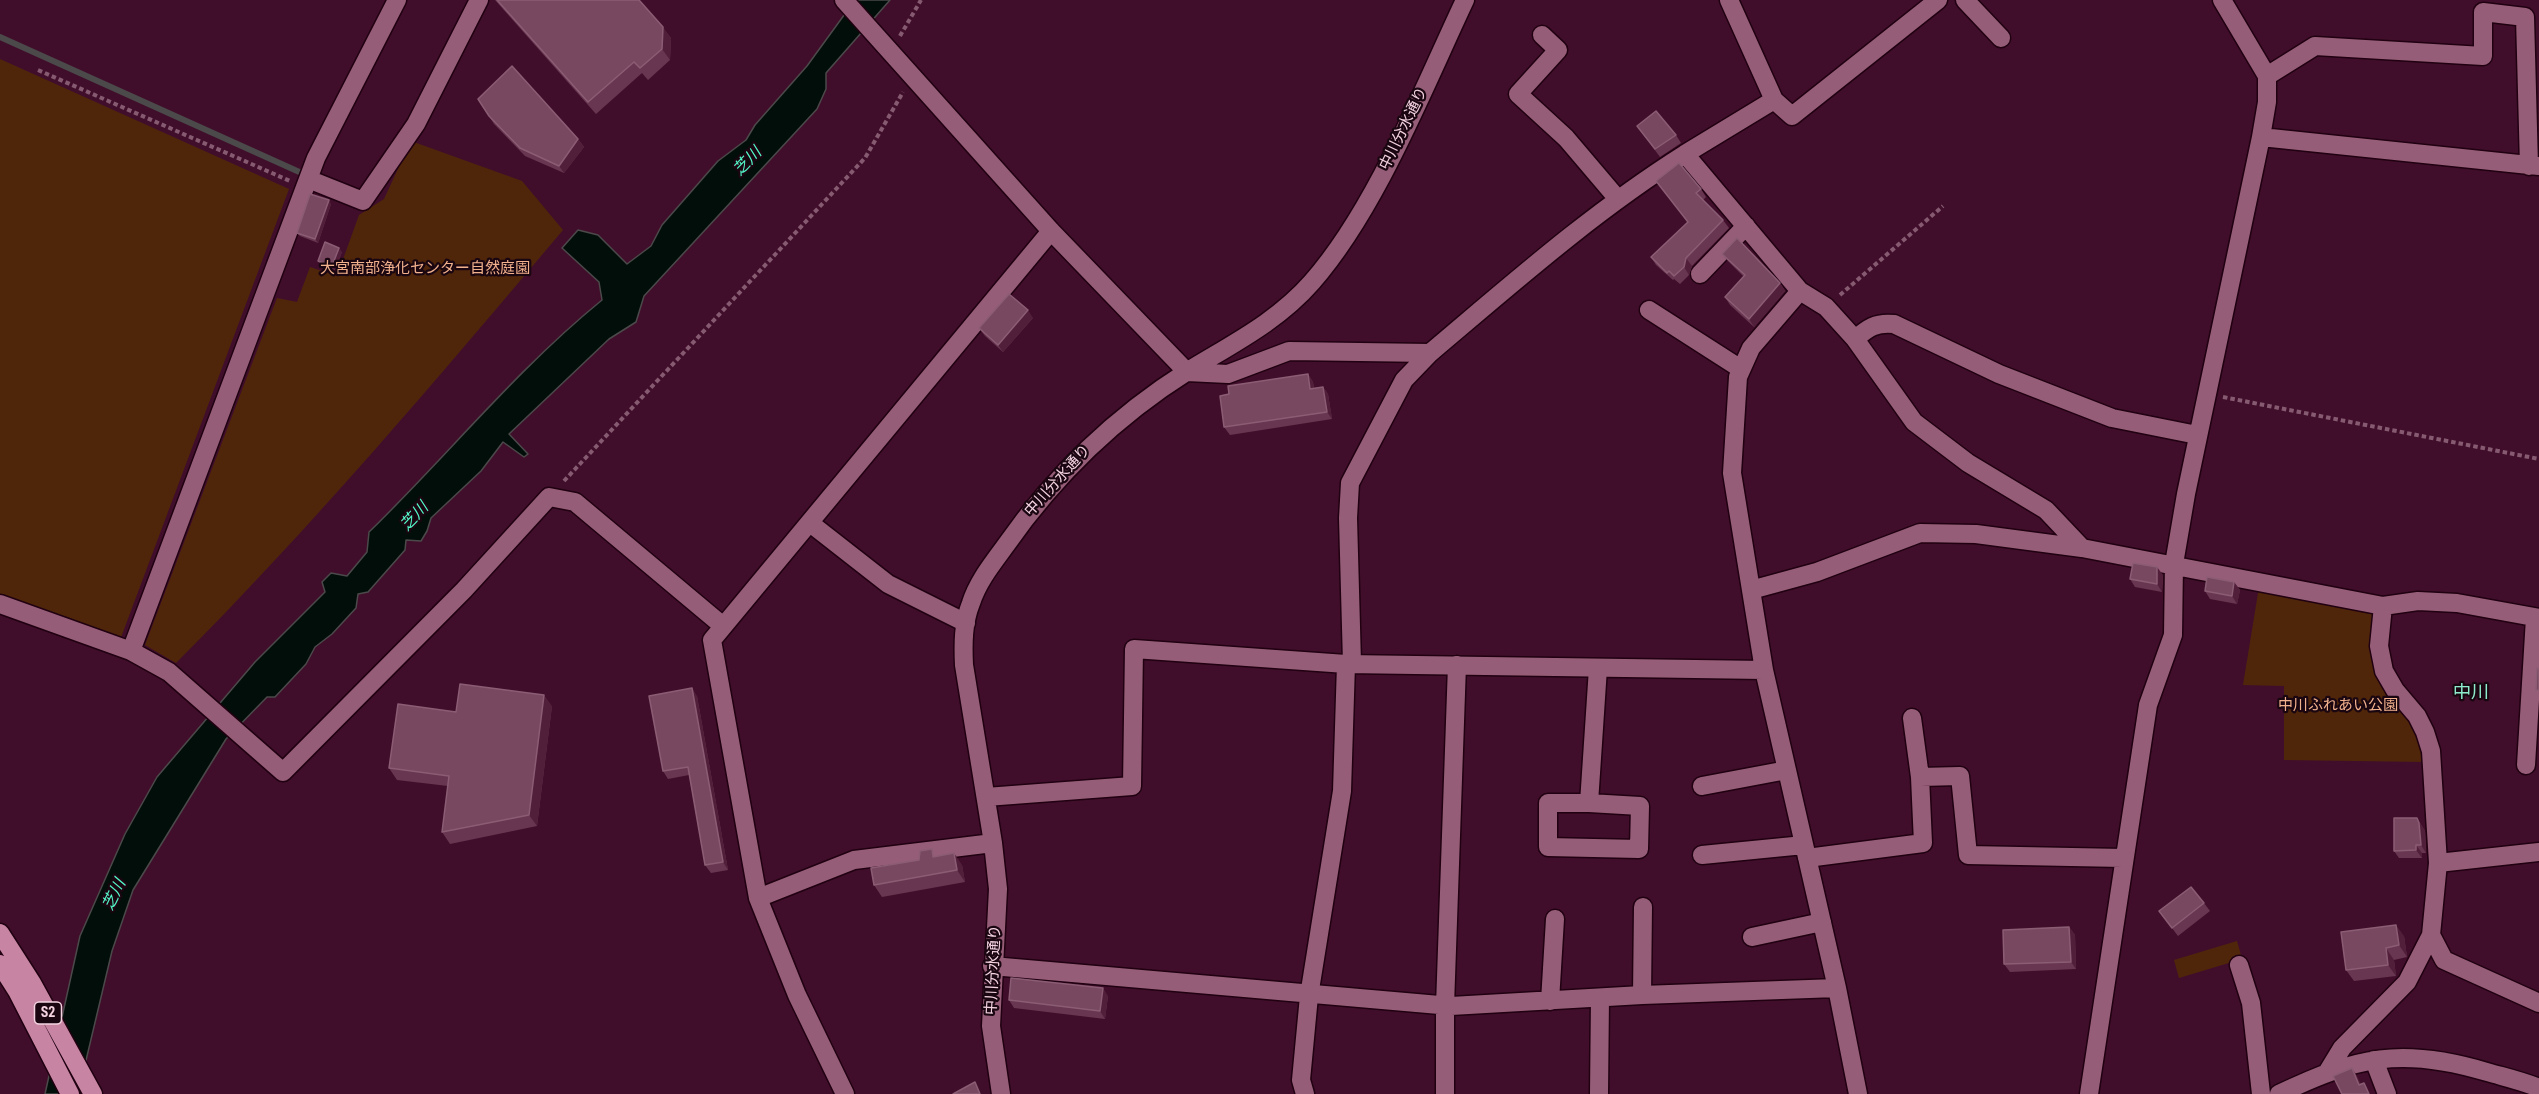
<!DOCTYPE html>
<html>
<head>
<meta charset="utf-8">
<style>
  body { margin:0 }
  canvas { display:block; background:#400e2a }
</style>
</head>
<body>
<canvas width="2539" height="1094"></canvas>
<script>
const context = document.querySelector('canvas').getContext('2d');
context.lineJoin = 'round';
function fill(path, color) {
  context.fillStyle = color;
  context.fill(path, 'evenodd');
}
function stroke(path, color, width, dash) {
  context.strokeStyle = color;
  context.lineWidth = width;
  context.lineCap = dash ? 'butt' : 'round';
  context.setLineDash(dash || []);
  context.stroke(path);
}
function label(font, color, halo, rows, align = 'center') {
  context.font = font + ' "Roboto Condensed","Noto Sans JP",sans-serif';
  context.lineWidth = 4.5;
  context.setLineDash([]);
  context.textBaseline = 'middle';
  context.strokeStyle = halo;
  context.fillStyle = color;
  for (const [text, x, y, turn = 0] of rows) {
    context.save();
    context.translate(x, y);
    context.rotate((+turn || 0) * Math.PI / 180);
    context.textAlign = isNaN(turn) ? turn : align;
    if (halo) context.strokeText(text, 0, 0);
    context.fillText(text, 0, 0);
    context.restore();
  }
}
const green = new Path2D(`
  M0,59L289,189L120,640L0,596Z
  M411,141L522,181L563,230C438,378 313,526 176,663L145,645L277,298L297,302L310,267L337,276L359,215L384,199Z
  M2259,587L2377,611L2375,648L2413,714L2427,762L2284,760V686L2243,685Z
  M2237,941L2242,959L2179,978L2174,960Z`);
const water = new Path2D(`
  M855,0H890L826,73V89L817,109L644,296L636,322L609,339L509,434L528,454L524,457L503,442L481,471L431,518L427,531L421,541L406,540L405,550L368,592L358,594L356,608L332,634L315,647L306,664L275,697H267L226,739L133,890L112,951L78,1094H45L80,936L125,834L157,777L255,662L325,592L322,582L331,573L347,576L367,552L369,532C448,455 516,370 602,300L599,282L562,248L578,230L598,235L627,264L651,246L662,225L718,161L746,140L755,125L807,66Z`);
const stream = new Path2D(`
  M0,37L306,175`);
const path = new Path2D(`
  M900,36L921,0
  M38,70L290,181
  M1840,295L1943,206
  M2223,397L2539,459
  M564,481L865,158L903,92`);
const minor = new Path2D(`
  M844,0L1051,231L1187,372L1228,374L1289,351L1430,353C1513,283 1593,212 1685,154L1800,291L1826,307L1855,339L1914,422L1968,463L2046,510L2082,548
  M1965,0L2001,38
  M2222,0L2267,76V102L2261,137
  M1542,35L1558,50L1518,94L1566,138L1617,198
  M2267,76L2315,46L2483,56V12L2525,17L2529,166
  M1774,100L1792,116L1938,0
  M1685,154L1774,100L1729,0
  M308,179L363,201L416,124L479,0
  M1700,274L1746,226
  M1800,291L1751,348L1738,377L1732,473L1764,670L1837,988L1858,1094
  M1649,310L1741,369
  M1855,339C1868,328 1876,322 1894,324L1999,374L2112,418L2197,435
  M810,523L888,584L966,623
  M1751,590L1817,572L1920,533L1976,534L2082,548L2383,606L2418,601L2457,603L2539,618
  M0,604L131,651L316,158L397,0
  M131,651L169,672L283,772L464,590L549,497L575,502L723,626
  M1352,663L1348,518L1350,483L1404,380L1430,353
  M2526,765L2535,618
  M1920,777L1960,776L1968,855L2123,858
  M1702,786L1787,770
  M986,797L1132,786L1134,649L1346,664L1764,670
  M1589,803L1640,806L1639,849L1548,847V803H1589L1598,668
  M1702,855L1804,845
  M1807,858L1923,843L1920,777L1912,718
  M2438,863L2539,852
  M758,898L854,860L993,843
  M2431,935L2444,960L2539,1003
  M1752,937L1822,922
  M2239,965L2251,1003L2261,1094
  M992,966L1451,1006L1642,995L1837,988
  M1642,995L1643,907
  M1550,1001L1555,919
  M2374,1060L2387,1094
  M2328,1071L2342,1048L2407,982L2431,935L2438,863L2431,751L2425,732L2417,716L2395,690L2384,671L2379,646L2383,606
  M845,1094L797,995L758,898L712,640L1051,231
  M1001,1094L991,1026L998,889L993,843L964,665C963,644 963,623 971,603C978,581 993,563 1006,545C1055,475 1115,417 1188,371C1232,344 1277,322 1312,282C1376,209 1423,89 1465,0
  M1305,1094L1301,1080L1309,996L1342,791L1346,664
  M1445,1094V1006L1457,665
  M1599,1094L1600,998
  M2089,1094L2148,705L2173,635L2174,564L2186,494L2261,137L2539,166
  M2279,1094C2357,1057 2401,1046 2487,1072C2504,1077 2522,1081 2539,1088`);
const highway = new Path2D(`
  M0,933L32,983L93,1094
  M0,964L17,991L70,1094`);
const wall = new Path2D(`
  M495,0H639L671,38L670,60L648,80L642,73L596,114Z
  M478,99L578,139L584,147L564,173L525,156L494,124Z
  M1637,126L1676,135L1681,143L1660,157Z
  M1656,181L1701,189L1706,197L1703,200L1723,220L1729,228L1692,266L1689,275L1680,284L1674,279L1673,280L1656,265L1651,257L1688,222Z
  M331,204L318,243L300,236L297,233Z
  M342,252L335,270L321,264L318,261Z
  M1722,254L1780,283L1785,291L1754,327L1730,305L1725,297L1744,277L1728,261Z
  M1033,318L1003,352L985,336L979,328Z
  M1308,374L1313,382L1314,388L1323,387L1328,394L1332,419L1230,435L1224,427L1229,394Z
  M2163,575L2162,592L2135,587L2130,579Z
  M2234,582L2240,590L2237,604L2210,599L2205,591Z
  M697,696L728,870L711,873L705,865L689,775L668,779L663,771Z
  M552,706L537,826L450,844L442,832L448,786L397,780L389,768Z
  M2417,818L2425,831L2426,853H2422V858H2399L2394,851Z
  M937,856L962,865L965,882L882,897L874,885L919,860Z
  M2204,903L2210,911L2178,936L2159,911Z
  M2069,927L2075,935L2076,969L2010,972L2004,964Z
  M2404,936L2407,957L2394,960L2396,976L2354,981L2346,970Z
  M1108,996L1105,1019L1014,1008L1009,1000Z`);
const shadedWall = new Path2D(`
  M663,27L671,38L670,60L662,49Z
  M578,139L584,147L564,173L559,166Z
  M329,200L331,204L318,243L315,239Z
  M339,248L342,252L335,270L332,266Z
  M1686,258L1692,266L1689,275L1684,267Z
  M1780,283L1785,291L1754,327L1749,319Z
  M1028,310L1033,318L1003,352L998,345Z
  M1308,374L1313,382L1315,396L1310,389Z
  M1323,387L1328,394L1332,419L1327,412Z
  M2157,567L2163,575L2162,592L2157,584Z
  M2234,582L2240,590L2237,604L2232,596Z
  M692,688L697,696L728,870L723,862Z
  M544,695L552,706L537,826L529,815Z
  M2417,818L2425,831L2426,853L2421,845Z
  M2416,845L2422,853V858L2416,850Z
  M954,853L962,865L965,882L957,870Z
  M2396,925L2404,936L2407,957L2399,945Z
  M2069,927L2075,935L2076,969L2071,962Z
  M2386,948L2394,960L2396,976L2388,965Z
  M1103,988L1108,996L1105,1019L1100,1011Z
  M2352,1068L2357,1076L2365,1092L2359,1085Z`);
const building = new Path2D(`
  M497,0H639L663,27L662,49L640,68L634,62L588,102Z
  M512,66L578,139L559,166L520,148L489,116L478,99Z
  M1656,111L1676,135L1655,149L1637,126Z
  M1679,163L1701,189L1696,193L1723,220L1686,258L1684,267L1674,276L1669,271L1667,273L1651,257L1688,222L1656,181Z
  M310,194L329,200L315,239L297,233Z
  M1737,238L1780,283L1749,319L1725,297L1745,275L1722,254Z
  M325,242L339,248L332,266L318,261Z
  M1009,294L1028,310L998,345L979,328Z
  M1308,374L1310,389L1323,387L1327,412L1224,427L1220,396L1229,394L1228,386Z
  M2133,563L2157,567V584L2130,579Z
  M2207,577L2234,582L2232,596L2205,591Z
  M2537,668L2539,669V690H2536Z
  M460,684L544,695L529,815L442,832L449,776L389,768L398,704L456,712Z
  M692,688L723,862L705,865L688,767L663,771L649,696Z
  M2394,818H2417L2419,823L2421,845H2416V850L2394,851Z
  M932,849L933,857L954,853L957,870L874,885L871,868L919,860L920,851Z
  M2191,887L2204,903L2172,928L2159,911Z
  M2396,925L2399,945L2386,948L2388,965L2346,970L2341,932Z
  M2069,927L2071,962L2004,964L2003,930Z
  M1011,978L1103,988L1100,1011L1009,1000Z
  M2352,1068L2359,1085L2364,1083L2369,1094H2342L2333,1076Z
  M975,1082L980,1094H953Z`);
const shields = [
  [48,1013,27]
];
const shieldNames = [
  ["S2",48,1013]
];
const streetNames = [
  ["中川分水通り",1404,129,-64],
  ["中川分水通り",1058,481,-48],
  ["中川分水通り",994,970,-87]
];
const parkNames = [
  ["大宮南部浄化センター自然庭園",425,269],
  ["中川ふれあい公園",2338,706]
];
const waterNames = [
  ["芝川",748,162,-46],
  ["芝川",415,517,-47],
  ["芝川",115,895,-64]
];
const quarterNames = [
  ["中川",2471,693]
];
fill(green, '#50260a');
fill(water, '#020e09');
stroke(water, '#4b494a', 1.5);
stroke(stream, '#4b494a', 6);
stroke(minor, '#200011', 21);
stroke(highway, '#200011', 21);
stroke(path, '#865a71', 4, [4.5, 3]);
stroke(minor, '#965d78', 18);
stroke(highway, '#c784a3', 18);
fill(wall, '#683650');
fill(shadedWall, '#521f3a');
fill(building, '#784760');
stroke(building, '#8b5d74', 1.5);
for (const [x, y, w] of shields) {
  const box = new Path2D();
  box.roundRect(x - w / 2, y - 11, w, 22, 4.5);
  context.fillStyle = '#1a0610';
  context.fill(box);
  stroke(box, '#f4d3e1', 1.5);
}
label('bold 14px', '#f4d3e1', null, shieldNames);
label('15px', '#f4d3e1', '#1a0610', streetNames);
label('15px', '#f2b18d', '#1a0610', parkNames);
label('italic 16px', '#53f7c9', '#1a0610', waterNames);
label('18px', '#8deacb', '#1a0610', quarterNames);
</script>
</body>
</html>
